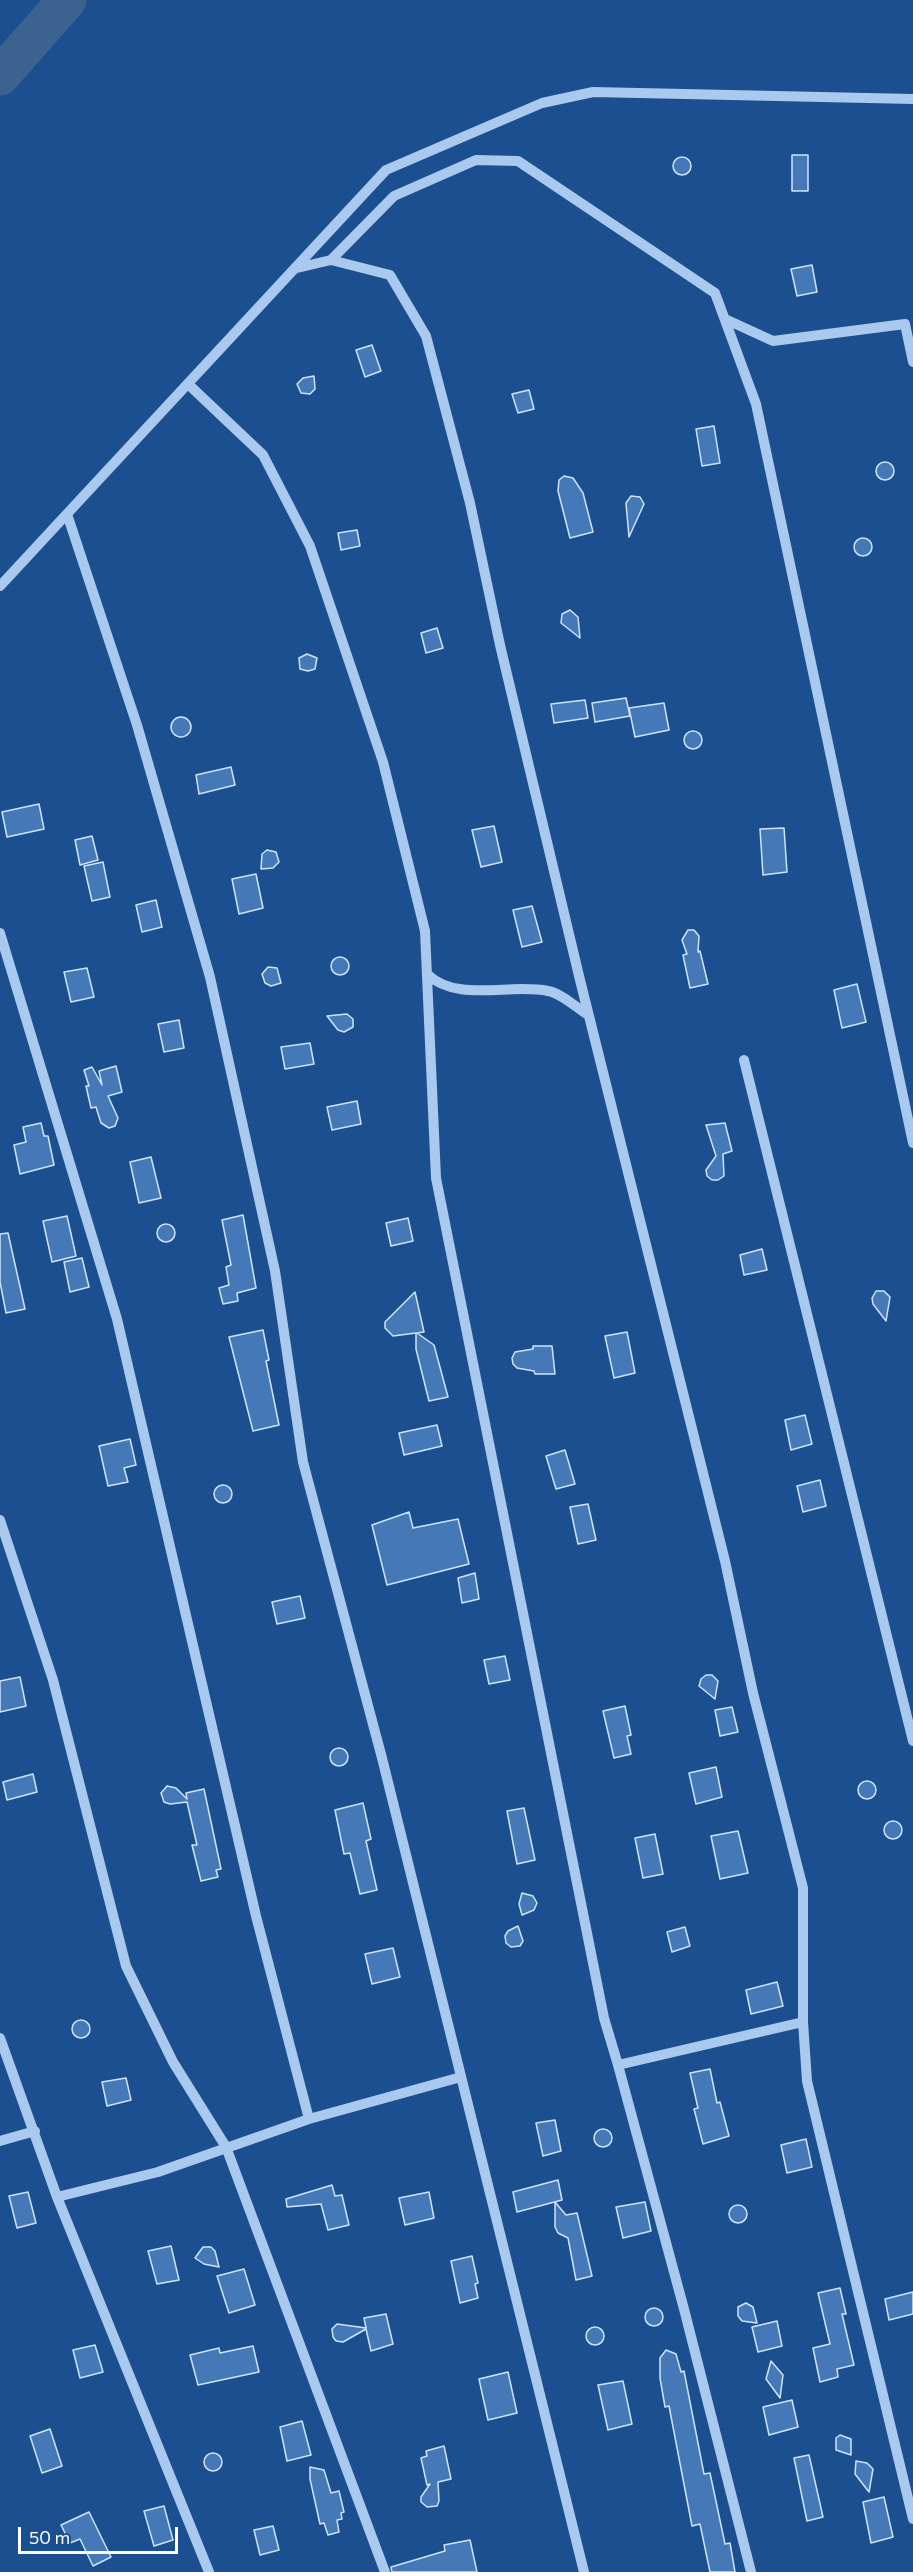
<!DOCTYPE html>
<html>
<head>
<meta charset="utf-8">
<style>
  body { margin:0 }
  #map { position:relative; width:913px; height:2572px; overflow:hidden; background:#1b4f8f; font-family:Commissioner,sans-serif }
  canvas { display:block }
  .scale { position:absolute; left:18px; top:2527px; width:160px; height:27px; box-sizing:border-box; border:3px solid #fff; border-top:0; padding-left:8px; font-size:18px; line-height:21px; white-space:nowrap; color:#fff; -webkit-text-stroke:4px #1b4f8f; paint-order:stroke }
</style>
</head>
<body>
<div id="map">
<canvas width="913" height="2572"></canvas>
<div class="scale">50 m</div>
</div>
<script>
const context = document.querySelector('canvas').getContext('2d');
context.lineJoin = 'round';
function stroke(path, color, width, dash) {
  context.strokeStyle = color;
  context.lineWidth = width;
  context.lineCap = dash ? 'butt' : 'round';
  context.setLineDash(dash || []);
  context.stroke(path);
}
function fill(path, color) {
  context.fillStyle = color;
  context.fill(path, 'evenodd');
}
const river = new Path2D(`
  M0,76L67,0`);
const building = new Path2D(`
  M792,155H808V191H792Z
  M673 166a9 9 0 1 1 18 0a9 9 0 1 1-18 0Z
  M812,265L817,292L797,296L791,269Z
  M372,345L381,371L365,377L356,350Z
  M314,376L315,389L310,394L301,393L297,384L303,378Z
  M529,390L534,409L518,413L512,394Z
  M714,426L720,463L702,466L696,429Z
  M876 471a9 9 0 1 1 18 0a9 9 0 1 1-18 0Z
  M564,476L573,478L583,493L593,532L570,538L558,491L559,480Z
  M631,496L640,497L644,504L629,537L626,503Z
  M357,530L360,546L341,550L338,533Z
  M854 547a9 9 0 1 1 18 0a9 9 0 1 1-18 0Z
  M570,610L578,617L580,638L561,623L562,614Z
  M437,628L443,648L426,653L421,633Z
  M307,654L317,658L315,669L308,671L300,669L299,658Z
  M626,698L630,716L595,722L592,703Z
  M585,700L588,718L554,723L551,704Z
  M664,703L669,730L635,737L629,708Z
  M171 727a10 10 0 1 1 20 0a10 10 0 1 1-20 0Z
  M684 740a9 9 0 1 1 18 0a9 9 0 1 1-18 0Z
  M231,767L235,785L199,794L196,775Z
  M39,804L44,829L7,837L2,812Z
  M494,826L502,862L481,867L472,830Z
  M784,828L787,872L763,875L760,829Z
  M92,836L98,860L80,865L75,840Z
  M267,850L276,852L279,862L273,868L261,869L262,854Z
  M103,862L110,897L92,901L84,866Z
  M256,874L263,908L239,914L232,879Z
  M156,900L162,927L142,932L136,905Z
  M532,906L542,942L522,947L513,910Z
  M688,930H694L699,936L698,952L700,951L708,984L690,988L683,955L687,954L682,940Z
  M331 966a9 9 0 1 1 18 0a9 9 0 1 1-18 0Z
  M268,967L277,968L281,983L271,986L265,983L262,974Z
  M87,968L94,997L71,1002L64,972Z
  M857,984L866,1022L842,1028L834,990Z
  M347,1014L353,1019V1027L344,1032L338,1030L327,1016Z
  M179,1020L184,1048L164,1052L158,1024Z
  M310,1043L314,1064L285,1069L281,1047Z
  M116,1066L122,1092L108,1096L118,1118L115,1126L109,1128L101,1123L96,1107L91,1108L86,1086H89L84,1070L92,1067L102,1085L99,1071Z
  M357,1101L361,1124L332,1130L327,1107Z
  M41,1123L44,1136H48L54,1165L20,1174L14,1145L26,1142L23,1127Z
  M725,1123L732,1151L723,1154L724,1176L718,1180H712L707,1176L706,1170L716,1156L706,1125Z
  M151,1157L161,1198L139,1203L130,1162Z
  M243,1215L256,1288L237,1293L238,1301L223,1304L219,1288L229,1285L226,1267L231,1265L222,1220Z
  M67,1216L76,1256L52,1262L43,1221Z
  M408,1218L413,1241L391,1246L386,1223Z
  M157 1233a9 9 0 1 1 18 0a9 9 0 1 1-18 0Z
  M8,1233L25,1309L6,1313L0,1282V1234Z
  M762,1249L767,1270L744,1275L740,1255Z
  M82,1258L89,1287L70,1292L64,1262Z
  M876,1291H884L890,1297L886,1321L873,1304L872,1298Z
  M415,1292L424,1332L417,1333L434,1345L448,1397L429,1401L416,1349V1333L393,1336L385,1328V1322Z
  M263,1330L269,1360L266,1361L279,1425L253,1431L229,1337Z
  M627,1332L635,1373L614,1378L605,1336Z
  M533,1346H552L555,1374H535L534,1371L517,1368L513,1364L512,1358L515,1352L533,1349Z
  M805,1415L812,1444L791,1450L785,1420Z
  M437,1425L442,1446L404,1455L399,1433Z
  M130,1439L136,1465L124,1468L128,1482L108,1486L99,1446Z
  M565,1450L575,1484L556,1489L546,1456Z
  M820,1480L826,1506L803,1512L797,1486Z
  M214 1494a9 9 0 1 1 18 0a9 9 0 1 1-18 0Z
  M588,1504L596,1540L578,1544L570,1507Z
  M409,1512L413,1528L458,1519L469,1564L387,1585L372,1525Z
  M475,1573L479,1599L462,1603L458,1578Z
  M300,1596L305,1618L277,1624L272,1602Z
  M505,1656L510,1680L489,1684L484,1660Z
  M706,1675H712L718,1681L715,1699L699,1686L701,1679Z
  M20,1677L26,1706L0,1712V1681Z
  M625,1706L631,1735L627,1736L631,1754L614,1758L603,1711Z
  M732,1707L738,1732L720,1736L715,1710Z
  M330 1757a9 9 0 1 1 18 0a9 9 0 1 1-18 0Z
  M716,1767L722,1797L696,1804L689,1773Z
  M33,1774L37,1792L7,1800L3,1782Z
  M858 1790a9 9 0 1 1 18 0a9 9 0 1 1-18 0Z
  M167,1786L176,1788L187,1799L186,1793L204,1789L221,1869L216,1870L218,1877L201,1881L192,1845H197L187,1802L170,1804L164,1802L161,1793Z
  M363,1803L371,1839L366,1841L377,1890L360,1894L350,1853L344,1854L335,1810Z
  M524,1808L535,1860L517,1864L507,1811Z
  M884 1830a9 9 0 1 1 18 0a9 9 0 1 1-18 0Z
  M738,1831L748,1873L720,1879L711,1836Z
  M655,1834L663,1874L643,1878L635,1838Z
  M522,1893L533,1896L537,1903L534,1910L522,1915L519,1904Z
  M518,1926L523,1941L520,1946L511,1947L506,1943L505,1936L508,1931Z
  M685,1927L690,1946L672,1952L667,1932Z
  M393,1948L400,1977L372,1984L365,1954Z
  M777,1982L783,2006L751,2014L746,1990Z
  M72 2029a9 9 0 1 1 18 0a9 9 0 1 1-18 0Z
  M710,2069L717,2103L720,2102L729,2136L703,2144L694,2109L698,2108L690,2073Z
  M126,2078L131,2100L107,2106L102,2082Z
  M555,2120L561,2151L543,2156L536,2123Z
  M594 2138a9 9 0 1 1 18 0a9 9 0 1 1-18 0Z
  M806,2139L812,2167L787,2173L781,2145Z
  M558,2180L562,2200L517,2212L513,2192Z
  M332,2185L335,2196L342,2195L349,2225L328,2230L321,2204L287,2207L286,2199Z
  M28,2192L36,2223L17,2228L9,2196Z
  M429,2192L434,2218L405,2225L399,2198Z
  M555,2202L566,2215L577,2213L592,2276L576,2280L568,2238L558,2233L555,2227Z
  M645,2202L651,2231L623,2238L616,2207Z
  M729 2214a9 9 0 1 1 18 0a9 9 0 1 1-18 0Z
  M171,2246L179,2280L157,2284L148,2251Z
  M203,2247H211L215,2251L219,2267L204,2264L195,2258Z
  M472,2256L478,2283L475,2284L478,2298L460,2303L451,2261Z
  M244,2269L255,2305L229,2313L217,2276Z
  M840,2288L846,2314H842L854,2365L837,2369L838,2377L820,2382L813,2348L830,2344L818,2293Z
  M913,2292V2314L889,2320L885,2299Z
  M746,2303L753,2307L757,2323L742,2321L738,2316V2307Z
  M645 2317a9 9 0 1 1 18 0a9 9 0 1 1-18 0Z
  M386,2314L393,2344L371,2351L366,2329L343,2342L336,2341L333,2337L332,2329L337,2324L366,2328L364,2318Z
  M777,2321L782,2346L758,2352L752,2327Z
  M586 2336a9 9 0 1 1 18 0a9 9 0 1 1-18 0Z
  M95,2345L103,2372L80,2378L73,2350Z
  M253,2346L259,2372L198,2385L190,2355L219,2348L220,2353Z
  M666,2350L676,2354L681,2372L684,2371L704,2474L710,2473L725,2544L730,2543L735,2572H710L700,2524L692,2526L669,2406L665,2407L660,2378V2358Z
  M771,2361L783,2375L780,2398L766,2379Z
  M508,2372L517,2413L488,2420L479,2379Z
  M623,2381L632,2424L608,2430L598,2385Z
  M792,2400L798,2427L769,2435L763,2407Z
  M302,2421L311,2455L287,2461L280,2427Z
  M50,2429L62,2466L42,2473L30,2436Z
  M840,2435L851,2439V2455L836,2450V2438Z
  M444,2446L451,2479L438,2482L439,2501L437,2506L427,2507L421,2502V2497L430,2484L427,2485L421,2458L427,2456L426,2451Z
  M204 2462a9 9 0 1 1 18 0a9 9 0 1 1-18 0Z
  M809,2455L823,2517L807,2521L794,2458Z
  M856,2461L867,2463L873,2469L869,2492L855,2474Z
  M310,2467L324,2470L331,2493L339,2491L344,2512L341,2513L342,2519L337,2520L339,2532L328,2535L324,2523L320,2524L310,2479Z
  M884,2497L893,2537L871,2543L863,2502Z
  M164,2506L173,2540L154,2546L144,2511Z
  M89,2512L111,2557L93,2566L80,2539L70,2543L61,2525Z
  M273,2526L279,2550L260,2555L254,2530Z
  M470,2540L477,2572H392L391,2567L445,2551L444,2545Z`);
const minor = new Path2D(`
  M331,260L394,196L476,160L518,161L715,293L756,404L913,1143
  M725,319L773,341L905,324L913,362
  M188,384L263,455L310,546L383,762L425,931L436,1178L604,2018L618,2065L803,2022V1888L753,1693L725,1561L580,980L500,645L470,503L426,336L390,275L331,260L297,268
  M67,514L137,725L210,977L275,1271L303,1462L382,1758L584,2572
  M0,586L386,170L542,103L593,92L913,99
  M0,933L117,1319L256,1916L309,2119
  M427,974C457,1003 510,983 548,991C561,993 577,1008 588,1015
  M744,1060L913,1741
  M0,1520L53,1680L126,1966L173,2062L226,2147L385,2572
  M803,2022L807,2081L913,2519
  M0,2038L57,2197L209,2572
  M618,2065L684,2309L751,2572
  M0,2141L35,2131
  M57,2197L158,2172L309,2119L461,2077`);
stroke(river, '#3c6290', 39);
fill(building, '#4478b7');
stroke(building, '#cfe3fa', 1.5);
stroke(minor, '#a9c9ee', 10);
</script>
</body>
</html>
